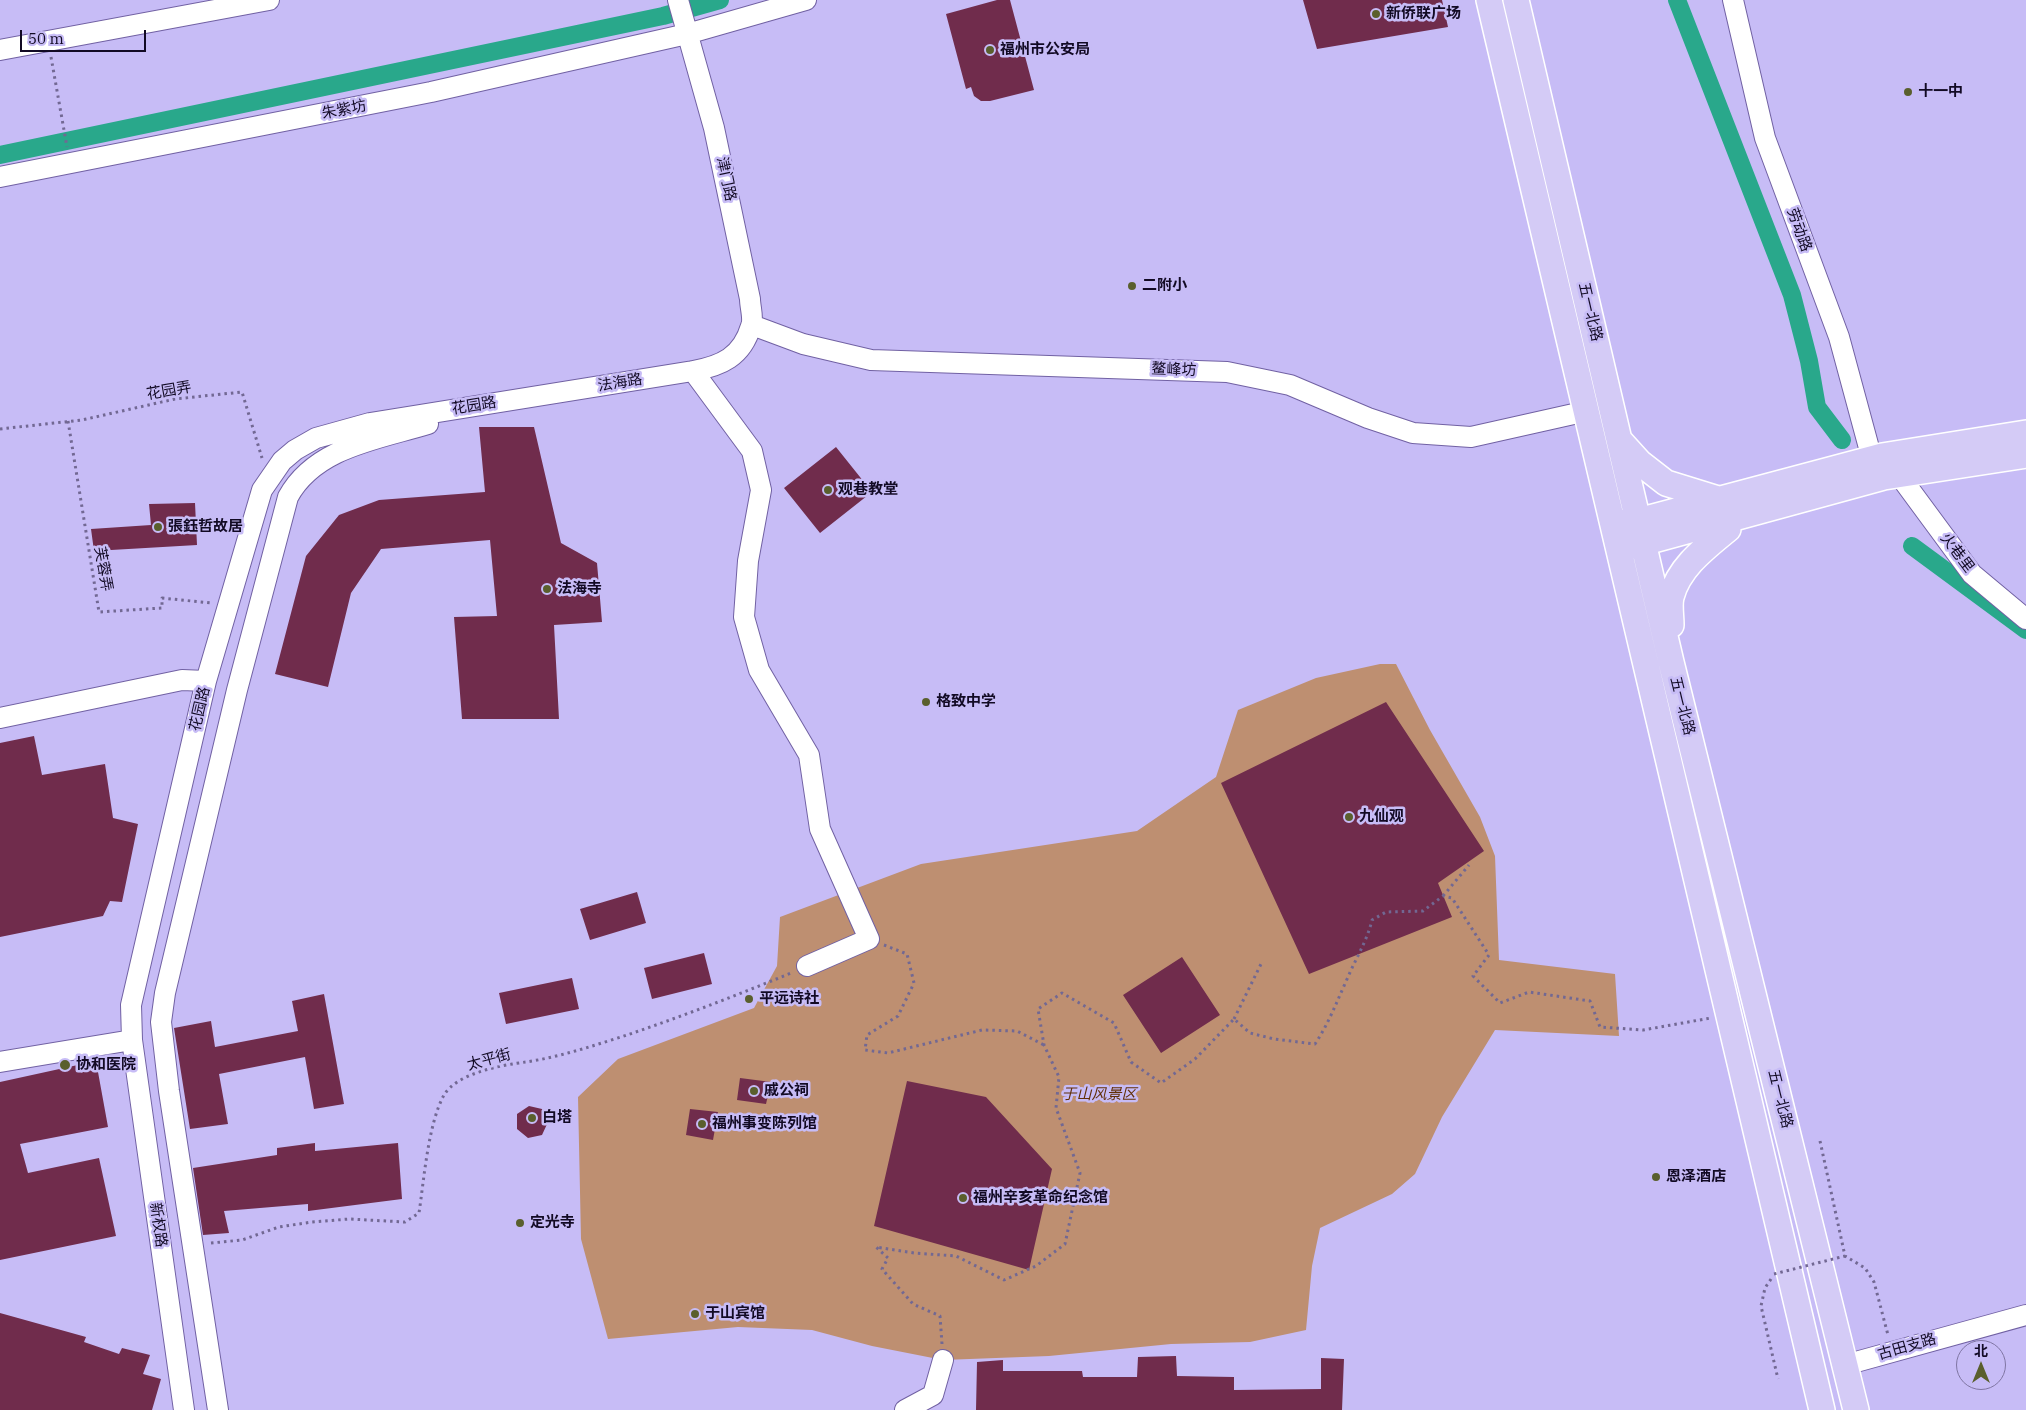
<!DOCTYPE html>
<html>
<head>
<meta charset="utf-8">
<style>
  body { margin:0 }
  #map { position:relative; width:2026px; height:1410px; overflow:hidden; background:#c7bcf6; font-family:"IBM Plex Serif","Noto Sans SC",serif }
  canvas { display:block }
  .north { position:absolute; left:1956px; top:1340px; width:50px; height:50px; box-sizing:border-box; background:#c7bcf6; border:1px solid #7f75a2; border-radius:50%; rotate:0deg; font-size:14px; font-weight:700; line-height:20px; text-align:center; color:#120a24 }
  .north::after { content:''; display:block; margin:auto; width:18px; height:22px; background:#5a5f2d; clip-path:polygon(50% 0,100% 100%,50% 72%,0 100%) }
  .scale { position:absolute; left:20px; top:30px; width:126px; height:22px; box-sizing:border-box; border:2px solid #120a24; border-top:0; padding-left:6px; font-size:15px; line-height:18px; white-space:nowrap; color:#120a24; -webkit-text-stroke:4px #c7bcf6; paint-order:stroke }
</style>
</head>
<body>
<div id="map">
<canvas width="2026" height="1410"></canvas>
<div class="north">北</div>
<div class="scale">50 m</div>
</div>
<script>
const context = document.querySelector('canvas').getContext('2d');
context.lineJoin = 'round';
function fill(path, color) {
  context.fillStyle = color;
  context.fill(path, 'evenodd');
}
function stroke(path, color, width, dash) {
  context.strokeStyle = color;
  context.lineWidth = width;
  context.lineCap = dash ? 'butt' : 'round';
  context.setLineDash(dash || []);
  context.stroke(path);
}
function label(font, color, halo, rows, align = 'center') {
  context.font = font + ' "IBM Plex Serif","Noto Sans SC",serif';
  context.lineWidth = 5;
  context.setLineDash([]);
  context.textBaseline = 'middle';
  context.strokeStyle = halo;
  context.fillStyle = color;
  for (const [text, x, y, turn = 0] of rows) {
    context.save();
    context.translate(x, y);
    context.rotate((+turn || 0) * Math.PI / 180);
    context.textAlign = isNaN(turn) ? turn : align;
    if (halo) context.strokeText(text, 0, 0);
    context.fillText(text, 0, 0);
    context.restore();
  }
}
const green = new Path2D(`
  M1380,664H1396L1430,730L1480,817L1495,856L1499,960L1615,974L1619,1036L1495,1030L1442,1117L1415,1174L1392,1194L1320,1228L1312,1266L1306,1330L1250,1342L1171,1344L1049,1356L943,1360L872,1346L812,1330L738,1327L608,1339L581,1239L578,1097L618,1059L754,1008L777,966L780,917L921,864L1137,831L1216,777L1238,710L1316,678Z`);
const canal = new Path2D(`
  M1677,0L1792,295L1809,361L1817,407L1842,440
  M0,155L663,16L720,0
  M1912,546L2026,630`);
const building = new Path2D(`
  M997,0H1010L1034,90L990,101H981L974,96L971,87L966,89L946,14Z
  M1303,0H1442L1448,27L1317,49Z
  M479,427H534L561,543L597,563L602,622L554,625L559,719H462L454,617L497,616L490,540L381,549L351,593L328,687L275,674L306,556L339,515L379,500L485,492Z
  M836,447L872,492L820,533L784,488Z
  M195,503L197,545L94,551L91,529L151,525L149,504Z
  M1386,702L1484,851L1438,883L1452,917L1309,974L1221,783Z
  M34,736L42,775L105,764L113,818L138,824L122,902L110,901L103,916L0,937V743Z
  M637,892L646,923L590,940L580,909Z
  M704,953L712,984L652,999L644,968Z
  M1182,957L1220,1015L1161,1053L1123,995Z
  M572,978L579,1009L506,1024L499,993Z
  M324,994L344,1104L314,1109L305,1057L219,1074L228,1124L190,1129L174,1028L211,1021L215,1047L298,1031L292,1001Z
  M96,1061L108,1127L20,1144L28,1173L99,1158L116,1236L0,1260V1082Z
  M740,1078L771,1082L766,1104L737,1100Z
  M907,1081L986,1097L1052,1169L1029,1270L874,1226Z
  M529,1106L542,1109L548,1122L542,1135L528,1138L517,1129V1114Z
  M690,1109L718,1112L713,1140L686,1135Z
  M315,1143V1151L398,1143L402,1199L308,1211V1204L224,1211L229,1233L203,1235L193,1168L277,1155V1148Z
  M0,1313L86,1337L84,1342L119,1354L122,1348L150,1355L143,1374L161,1379L152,1410H0Z
  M1176,1356L1177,1376L1234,1377V1390L1321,1389V1358L1344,1359L1342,1410H976L977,1362L1003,1360V1371H1082L1083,1377H1137L1138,1357Z`);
const path = new Path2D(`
  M51,57L67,147
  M68,421L99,612L162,608V598L211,603
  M0,429L82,420L175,399L242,392L262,458
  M1443,896L1469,865
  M884,945L907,954L914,983L898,1016L867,1035L865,1050L888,1053L982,1030L1017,1031L1044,1045
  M1234,1019L1262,962
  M1820,1141L1845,1256L1865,1268L1874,1282L1888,1335
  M211,1243L242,1240L279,1227L312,1222L349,1219L405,1222L419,1213C424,1180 428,1124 444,1095C457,1073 502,1065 526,1062C559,1057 589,1047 621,1037C678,1018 735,996 791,973
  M1771,1279L1765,1288L1761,1306L1778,1379
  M942,1344L940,1316L913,1304L882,1269L888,1258L876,1247L914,1253L956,1256L1004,1280L1036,1266L1065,1244L1080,1173L1056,1108L1059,1077L1044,1045L1038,1009L1062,993L1114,1023L1131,1062L1161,1083L1195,1059L1234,1019L1250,1033L1274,1039L1315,1044C1329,1023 1337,1001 1348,977C1356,958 1367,941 1372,920L1386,912L1423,911L1443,896L1452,898L1489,955L1473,976L1500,1003L1529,992L1590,1001L1600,1027L1643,1030L1711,1018`);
const minor = new Path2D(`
  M1733,0L1765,138L1839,337L1872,459
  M0,50L269,0
  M0,177L431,92L687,34L806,0
  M752,325L803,344L871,360L1227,372L1290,385L1368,418L1413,433L1471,437L1587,411
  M693,371L752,451L761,490L748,561L744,617L759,670L809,755L820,829L869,939L807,966
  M1899,475L1972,574L2026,619
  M0,718L182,680L206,681
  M0,1062L132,1040
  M1845,1365L2026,1315
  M184,1410L132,1040L131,1005L206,681L262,490L282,461L295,450L316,438L370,423L693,371C721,366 742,357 751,326C754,319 750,307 750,299L714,128L678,0
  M218,1410L169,1091L161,1022L165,993L237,690L288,497C315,447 379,439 428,424
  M905,1410L933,1395L943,1360`);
const major = new Path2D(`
  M1489,0L1822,1410
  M1516,0L1671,662L1856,1410
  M1620,441L1639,462L1666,483L1721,500
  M1622,523L1638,521L1882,456L2026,433
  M1628,547L1884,477L2026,455
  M1671,625C1671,616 1669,605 1671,597C1679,567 1705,548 1728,529V520`);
const pathBridge = new Path2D(`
  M1774,1274L1845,1256`);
const markers = [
  [1376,14,5,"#5a5f2d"],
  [990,50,5,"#5a5f2d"],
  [1908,92,5,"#5a5f2d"],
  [1132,286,5,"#5a5f2d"],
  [828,490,5,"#5a5f2d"],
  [158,527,5,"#5a5f2d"],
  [547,589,5,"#5a5f2d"],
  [926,702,5,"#5a5f2d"],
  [1349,817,5,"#5a5f2d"],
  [749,999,5,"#5a5f2d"],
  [65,1065,6,"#5a5f2d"],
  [754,1091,5,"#5a5f2d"],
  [532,1118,5,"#5a5f2d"],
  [702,1124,5,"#5a5f2d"],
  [1656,1177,5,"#5a5f2d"],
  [963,1198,5,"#5a5f2d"],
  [520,1223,5,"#5a5f2d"],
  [695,1314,5,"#5a5f2d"]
];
const poiNames = [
  ["新侨联广场",1386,14],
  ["福州市公安局",1000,50],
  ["十一中",1918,92],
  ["二附小",1142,286],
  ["观巷教堂",838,490],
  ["張鈺哲故居",168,527],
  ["法海寺",557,589],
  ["格致中学",936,702],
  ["九仙观",1359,817],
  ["平远诗社",759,999],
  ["协和医院",76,1065],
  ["戚公祠",764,1091],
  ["白塔",542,1118],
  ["福州事变陈列馆",712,1124],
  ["恩泽酒店",1666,1177],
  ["福州辛亥革命纪念馆",973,1198],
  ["定光寺",530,1223],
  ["于山宾馆",705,1314]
];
const streetNames = [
  ["朱紫坊",344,110,-11],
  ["津门路",726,179,78],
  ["劳动路",1799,230,70],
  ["五一北路",1590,312,77],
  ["鳌峰坊",1174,370,2],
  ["法海路",620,383,-9],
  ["花园弄",169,391,-10],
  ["花园路",474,406,-9],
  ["火巷里",1957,553,53],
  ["芙蓉弄",103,569,80],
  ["五一北路",1682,706,76],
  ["花园路",200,709,-77],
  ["太平街",489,1060,-15],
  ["五一北路",1780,1099,76],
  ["新权路",158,1225,82],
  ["古田支路",1907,1347,-16]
];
const parkNames = [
  ["于山风景区",1099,1095]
];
fill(green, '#be8f71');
stroke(canal, '#29a88b', 18);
fill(building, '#702c4c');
stroke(minor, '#7161a3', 22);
stroke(major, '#fff', 28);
stroke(path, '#726893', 3, [2.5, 4]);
stroke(minor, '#fff', 20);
stroke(major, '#d4cbf6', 25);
stroke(pathBridge, '#726893', 3, [2.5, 4]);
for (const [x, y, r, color] of markers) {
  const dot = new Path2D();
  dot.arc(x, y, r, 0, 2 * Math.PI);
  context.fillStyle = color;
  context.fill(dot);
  stroke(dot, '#c7bcf6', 2);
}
label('bold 15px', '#120a24', '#c7bcf6', poiNames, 'left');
label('15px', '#120a24', '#c7bcf6', streetNames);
label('italic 15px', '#612f06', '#c7bcf6', parkNames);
</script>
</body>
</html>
